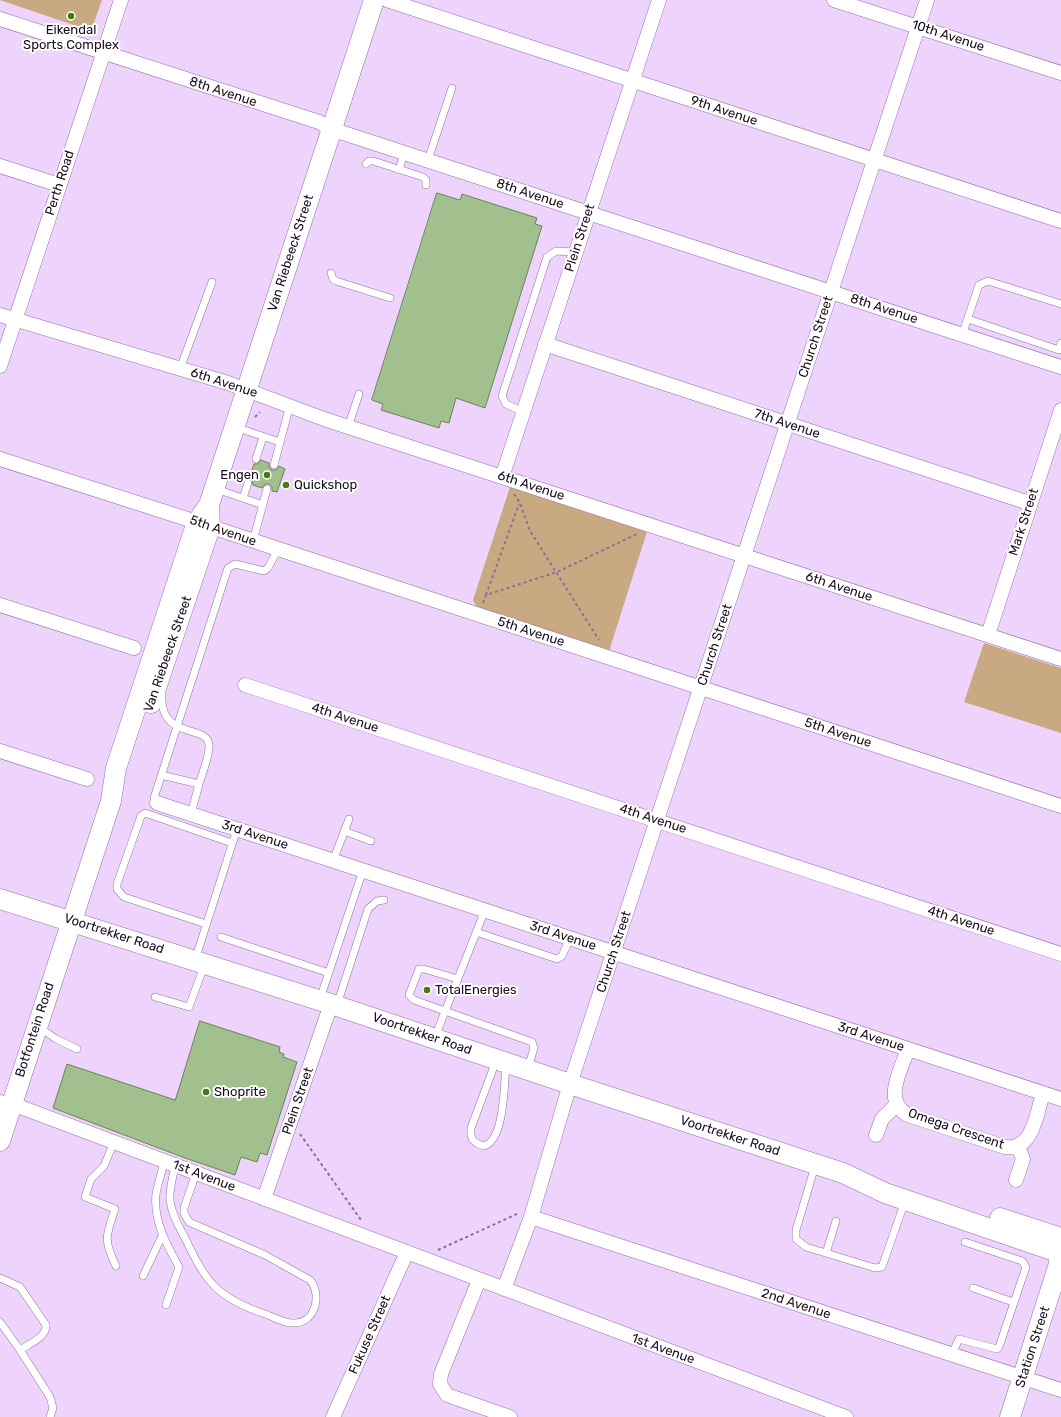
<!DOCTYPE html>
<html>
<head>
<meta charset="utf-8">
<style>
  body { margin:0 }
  canvas { display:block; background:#eed3fc }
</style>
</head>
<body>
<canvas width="1061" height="1417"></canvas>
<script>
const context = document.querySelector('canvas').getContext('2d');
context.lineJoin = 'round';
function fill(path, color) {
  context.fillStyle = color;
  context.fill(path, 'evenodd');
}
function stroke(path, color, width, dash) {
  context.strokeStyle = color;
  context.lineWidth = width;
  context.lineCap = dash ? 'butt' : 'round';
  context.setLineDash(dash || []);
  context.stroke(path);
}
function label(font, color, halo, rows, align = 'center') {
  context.font = font + ' Rubik,sans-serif';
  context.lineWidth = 4;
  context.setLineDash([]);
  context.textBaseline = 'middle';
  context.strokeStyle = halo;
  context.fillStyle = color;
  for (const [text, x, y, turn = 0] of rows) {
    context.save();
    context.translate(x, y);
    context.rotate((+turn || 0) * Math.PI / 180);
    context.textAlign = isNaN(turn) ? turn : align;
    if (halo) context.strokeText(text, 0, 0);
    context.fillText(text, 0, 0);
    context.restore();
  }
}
const green = new Path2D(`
  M0,0H102L91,31Z
  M510,487L647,532L609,651L477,608L473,600Z
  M984,643L1061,668V733L964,702Z`);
const building = new Path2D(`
  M437,193L460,200L462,194L537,218L535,224L542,226L485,408L456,398L449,423L441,421L439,428L381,410L383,404L372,400Z
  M261,460L269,463V467L272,470H276L279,466L285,469L277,492L272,491V487L269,484H265L262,488L253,485L252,480L249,478L254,464H257Z
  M200,1021L280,1047L279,1052L284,1054L283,1057L297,1062L267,1155L260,1153L257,1162L241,1157L235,1175L185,1158L53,1108L67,1064L175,1100Z`);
const path = new Path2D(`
  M255,417L260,412
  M514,494L520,503L530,531L599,640
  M486,595L519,504
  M483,603L486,595L557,572L637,534
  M300,1134L361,1220
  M438,1250L519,1213`);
const lane = new Path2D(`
  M428,160L452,88
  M366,164L369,161H373L423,177L426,180V185
  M399,170L404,153
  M331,273L333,279L336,281L390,298
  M968,319L1059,350L1061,343
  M962,335L979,285L988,281L1061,304
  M180,369L212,282
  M523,412L506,404L502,396L547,257L556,251L575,252
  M235,427L280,442
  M348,427L359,394
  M256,459L263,437
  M274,465L290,405
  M216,489L263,505
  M243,498L248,483
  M253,541L267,489
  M161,775L199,784C202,774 210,755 209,745C207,723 159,741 162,694
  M157,803L154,798L228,568L235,564L264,571L268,568L278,549
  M191,814L199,784
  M344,831L371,841
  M333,861L349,819
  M206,924L124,897L117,889V884L141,816L145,813L232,843
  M476,932L557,959L562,956L570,938
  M221,937L329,973
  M195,960L237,829
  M458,979L424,969H419L409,995L414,1000L532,1042L534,1048L528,1068
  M155,997L189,1007L204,966
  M320,999L363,870
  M337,1005L368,909L377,901L384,900
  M39,1027L56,1039L77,1049
  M435,1037L485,910
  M496,1061L471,1128C470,1139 473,1143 484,1146C505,1140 504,1083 506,1065
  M114,1142L104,1166L91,1179L85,1197L115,1209C106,1236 103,1239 116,1266
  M164,1161C162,1172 158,1183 156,1194C153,1221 167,1245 179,1267L166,1305
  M175,1165C173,1177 169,1190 170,1201C172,1215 179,1227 185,1238C206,1282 217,1298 265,1314C274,1317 285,1324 294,1323C316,1323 322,1294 310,1280L265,1255L189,1222L184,1213V1208L196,1173
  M815,1166L796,1230V1239L806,1247L875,1268L882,1267L905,1201
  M826,1253L836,1221
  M143,1276L162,1236
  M0,1278L20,1287L46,1325C47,1337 29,1344 20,1350L0,1322
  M973,1288L1013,1302
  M20,1350L50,1397L53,1408L50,1417
  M952,1354L959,1339L997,1349L999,1347L1026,1267L1022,1261L965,1242`);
const street = new Path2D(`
  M387,0L1061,221
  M834,0L1061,73
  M0,19L319,122L331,129L1061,367
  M0,166L59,185
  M0,315L228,383L324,419L1061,659
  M545,344L1029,503
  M0,366L121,0
  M0,459L181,517L1061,806
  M502,477L659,0
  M0,605L134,648
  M988,635L1061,410
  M245,685L1061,954
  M0,751L87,779
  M157,803L1061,1099
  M908,1049C901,1070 882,1101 908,1115L1005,1147C1033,1152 1037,1112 1043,1093
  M0,1102L23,1108L846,1417
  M876,1135L882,1119L896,1105
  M1016,1180L1023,1159L1018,1146
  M264,1199L331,1004
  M531,1217L1061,1390
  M479,1280L441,1374L440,1384L447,1395L510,1417
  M504,1289L531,1217L570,1084L927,0
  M333,1417L407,1252`);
const secondary = new Path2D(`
  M151,703L210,527L209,505
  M0,899L331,1004L570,1084L843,1173L885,1193L1061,1253
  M0,1141L111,801L116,768L197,522L209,505L374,0
  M1000,1218L1061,1238
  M1010,1417L1058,1267L1061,1253`);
const markers = [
  [71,16,4,"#467b0e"],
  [267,475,4,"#467b0e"],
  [286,485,4,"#467b0e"],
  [427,990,4,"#467b0e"],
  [206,1092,4,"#467b0e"]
];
const poiNames = [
  ["Eikendal",71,30,"center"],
  ["Sports Complex",71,45,"center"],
  ["Engen",259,475,"right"],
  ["Quickshop",294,485],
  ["TotalEnergies",435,990],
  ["Shoprite",214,1092]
];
const streetNames = [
  ["10th Avenue",948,36,18],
  ["8th Avenue",223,92,18],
  ["9th Avenue",724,111,18],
  ["Perth Road",60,183,-72],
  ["8th Avenue",530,194,18],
  ["Plein Street",580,238,-72],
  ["Van Riebeeck Street",291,253,-72],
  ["8th Avenue",884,309,18],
  ["Church Street",816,337,-72],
  ["6th Avenue",224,383,18],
  ["7th Avenue",787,424,18],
  ["6th Avenue",531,486,18],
  ["Mark Street",1024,522,-72],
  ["5th Avenue",223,531,19],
  ["6th Avenue",839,587,18],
  ["5th Avenue",531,632,18],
  ["Church Street",715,645,-72],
  ["Van Riebeeck Street",168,654,-71],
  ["4th Avenue",345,718,18],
  ["5th Avenue",838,733,18],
  ["4th Avenue",653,819,18],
  ["3rd Avenue",255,835,18],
  ["4th Avenue",961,921,18],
  ["Voortrekker Road",114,934,18],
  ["3rd Avenue",563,936,18],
  ["Church Street",614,952,-72],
  ["Botfontein Road",35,1030,-72],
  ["Voortrekker Road",422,1034,19],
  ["3rd Avenue",871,1037,18],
  ["Plein Street",298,1101,-71],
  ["Omega Crescent",956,1129,19],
  ["Voortrekker Road",730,1136,18],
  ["1st Avenue",204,1176,21],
  ["2nd Avenue",796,1304,18],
  ["Fukuse Street",370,1335,-66],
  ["Station Street",1033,1347,-72],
  ["1st Avenue",663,1349,20]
];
fill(green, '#c8a982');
fill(building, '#a1c08d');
stroke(building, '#688555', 1);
stroke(lane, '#9173a2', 8);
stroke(street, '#9173a2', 15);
stroke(secondary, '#9173a2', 21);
stroke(path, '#877390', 2, [3, 3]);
stroke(lane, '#fff', 7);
stroke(street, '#fff', 14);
stroke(secondary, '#fff', 20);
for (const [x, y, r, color] of markers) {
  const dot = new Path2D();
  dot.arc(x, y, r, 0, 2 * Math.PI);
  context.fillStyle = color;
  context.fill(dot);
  stroke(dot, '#fff', 1.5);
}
label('13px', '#180c1d', '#fff', poiNames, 'left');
label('13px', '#180c1d', '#fff', streetNames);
</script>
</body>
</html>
